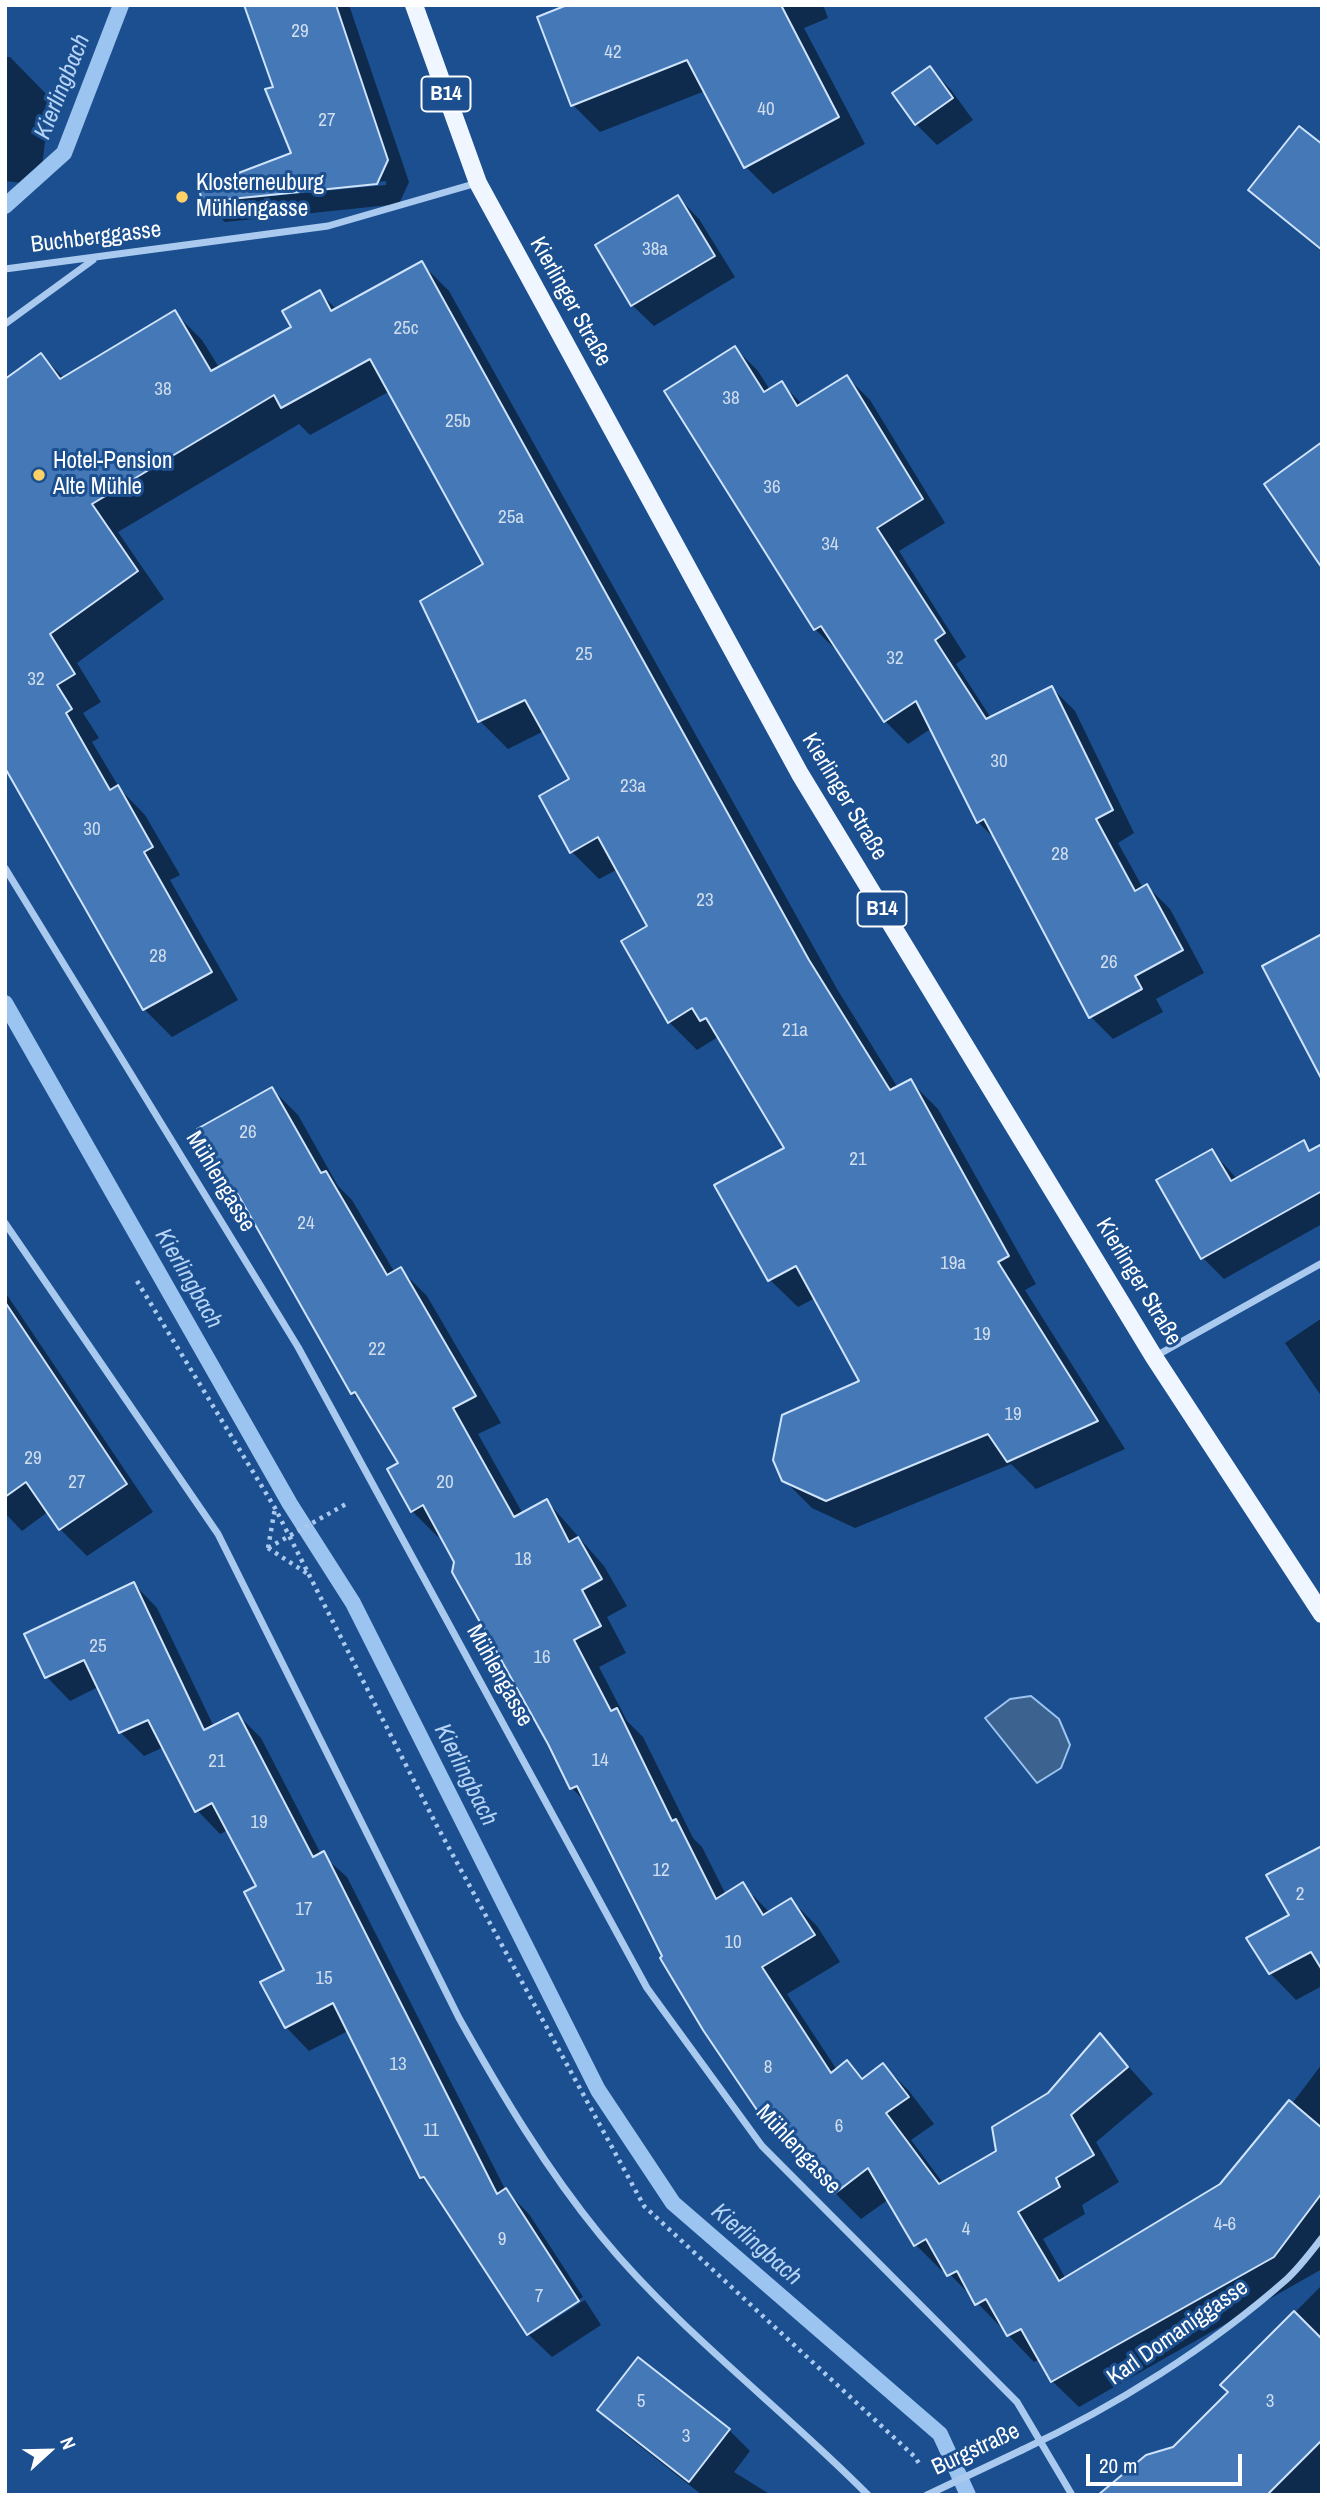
<!DOCTYPE html>
<html>
<head>
<meta charset="utf-8">
<style>
  body { margin:0 }
  #map { position:relative; width:1327px; height:2500px; overflow:hidden; background:#1b4f8f; font-family:"Archivo Narrow",sans-serif }
  canvas { display:block }
  .frame { position:absolute; inset:0; border:7px solid #fff; pointer-events:none }
  .north { position:absolute; left:14px; top:2416px; width:70px; height:70px; -webkit-text-stroke:5px #1b4f8f; paint-order:stroke; rotate:68deg; font-size:19px; font-weight:700; line-height:28px; text-align:center; color:#fff }
  .north::after { content:''; display:block; margin:auto; width:24px; height:32px; background:#fff; clip-path:polygon(50% 0,100% 100%,50% 72%,0 100%) }
  .scale { position:absolute; left:1086px; top:2454px; width:156px; height:32px; box-sizing:border-box; border:4px solid #fff; border-top:0; padding-left:9px; font-size:21px; line-height:24px; white-space:nowrap; color:#fff; -webkit-text-stroke:5px #1b4f8f; paint-order:stroke }
</style>
</head>
<body>
<div id="map">
<canvas width="1327" height="2500"></canvas>
<div class="frame"></div>
<div class="north">N</div>
<div class="scale">20 m</div>
</div>
<script>
const context = document.querySelector('canvas').getContext('2d');
context.lineJoin = 'round';
function fill(path, color) {
  context.fillStyle = color;
  context.fill(path, 'evenodd');
}
function stroke(path, color, width, dash) {
  context.strokeStyle = color;
  context.lineWidth = width;
  context.lineCap = dash ? 'butt' : 'round';
  context.setLineDash(dash || []);
  context.stroke(path);
}
function label(font, color, halo, rows, align = 'center') {
  context.font = font + ' "Archivo Narrow",sans-serif';
  context.lineWidth = 6;
  context.setLineDash([]);
  context.textBaseline = 'middle';
  context.strokeStyle = halo;
  context.fillStyle = color;
  for (const [text, x, y, turn = 0] of rows) {
    context.save();
    context.translate(x, y);
    context.rotate((+turn || 0) * Math.PI / 180);
    context.textAlign = isNaN(turn) ? turn : align;
    if (halo) context.strokeText(text, 0, 0);
    context.fillText(text, 0, 0);
    context.restore();
  }
}
const water = new Path2D(`
  M1031,1696L1059,1719L1070,1745L1061,1768L1037,1783L985,1718L1010,1699Z`);
const shadow = new Path2D(`
  M246,5H349L409,182L399,204L225,222L203,201L294,154L275,88ZM386,181V185L252,198L260,194Z
  M572,5H823L828,18L804,28L865,144L773,194L745,166L705,91L600,132L573,105Z
  M5,57H10L50,98L40,185L5,181Z
  M930,68L951,90L973,120L937,145L916,124Z
  M1322,147V252L1250,190Z
  M678,197L699,219L735,277L654,326L632,305Z
  M421,263L449,291L837,989L898,1088L910,1081L938,1109L1036,1284L1025,1290L1125,1449L1036,1489L1011,1464L855,1528L812,1508L784,1480L861,1382L815,1298L798,1307L770,1280L787,1148L718,1037L697,1050L669,1022L649,927L618,869L599,879L572,852L571,779L544,731L508,749L480,721L422,602L486,564L390,391L310,435L299,424L118,532L164,599L77,663L101,702L83,713L99,738L92,742L120,789L145,815L180,875L170,880L238,1000L172,1037L144,1009L12,776L5,769V381L41,355L64,378L174,312L202,340L220,369L293,328L319,292L337,310Z
  M735,348L758,371L770,390L781,383L803,405L847,377L870,400L945,523L899,551L966,657L956,664L991,718L1052,688L1075,711L1134,833L1118,843L1143,888L1147,886L1170,909L1204,973L1156,999L1163,1012L1113,1039L1090,1016L996,840L978,822L932,728L908,744L885,721L838,652L815,629Z
  M272,1089L298,1115L338,1186L352,1200L395,1273L401,1270L427,1296L501,1423L478,1434L523,1514L547,1501L604,1566L627,1606L607,1617L626,1653L599,1667L627,1721L643,1737L693,1838L702,1847L726,1895L743,1885L770,1913L791,1900L817,1926L840,1962L787,1994L837,2070L847,2062L864,2079L883,2065L909,2091L934,2124L911,2140L943,2183L998,2152L1101,2036L1153,2094L1096,2142L1119,2182L1082,2205L1085,2214L1043,2239L1066,2279L1221,2185L1291,2105L1322,2064V2269L1079,2407L1052,2381L1040,2359L1034,2362L945,2269L942,2271L916,2245L889,2199L861,2219L835,2193L796,2141L791,2145L765,2118L704,2029L589,1806L572,1788L441,1536L438,1537L412,1511L401,1463L367,1407L352,1393L244,1201L235,1192Z
  M1303,1143L1322,1161V1224L1224,1279L1203,1258L1212,1151L1237,1179Z
  M5,1292L153,1512L87,1556L60,1529L49,1511L22,1531L5,1513Z
  M1322,1318V1397L1285,1343Z
  M134,1584L157,1608L214,1727L238,1715L261,1738L321,1854L347,1877L506,2191L529,2214L583,2297L531,2330V2334L585,2300L601,2325L552,2357L528,2334L436,2192L421,2177L348,2031L309,2051L286,2027L287,1971L258,1887L228,1830L220,1834L197,1810L164,1747L144,1756L120,1732L98,1687L70,1701L47,1677Z
  M1322,1848V1986L1296,2000L1270,1973Z
  M1322,2285V2493L1119,2495L1173,2449L1230,2392L1223,2385Z
  M600,2410L729,2430L750,2451L734,2472L771,2495H702L621,2431Z`);
const stream = new Path2D(`
  M5,206L64,153L121,5
  M5,1003L290,1504L353,1603L598,2090L673,2203L940,2434L968,2495`);
const building = new Path2D(`
  M244,5H336L388,160L377,184L202,202L199,188L291,153L265,89L273,87Z
  M567,5H781L839,117L744,168L687,60L571,106L537,17Z
  M930,66L953,98L915,125L892,93Z
  M1299,126L1322,144V250L1248,190Z
  M678,195L715,256L631,306L595,245Z
  M422,261L809,960L890,1090L911,1079L1009,1256L998,1262L1098,1421L1007,1462L988,1434L826,1501L782,1481L773,1460L782,1415L859,1381L796,1266L768,1281L714,1185L784,1148L706,1018L700,1021L692,1008L668,1023L621,941L647,926L598,837L570,853L539,796L569,779L525,700L478,722L420,601L483,564L370,359L281,408L274,395L92,504L138,571L50,634L75,674L57,685L72,709L66,713L110,790L118,785L153,847L144,852L212,972L143,1010L5,768V379L41,353L60,379L175,310L211,371L291,327L282,311L320,290L331,311Z
  M735,346L764,392L782,381L797,406L847,375L923,499L877,528L945,633L935,640L986,719L1052,686L1113,810L1096,819L1135,891L1147,884L1183,950L1135,976L1142,989L1089,1018L984,819L977,823L916,701L884,722L821,626L814,630L664,391Z
  M1322,442V568L1264,484Z
  M1322,934V1080L1262,966Z
  M272,1087L321,1173L326,1171L387,1275L401,1267L476,1396L453,1408L514,1517L547,1499L569,1542L578,1537L602,1579L582,1590L601,1626L574,1640L611,1711L617,1708L672,1821L676,1819L716,1899L743,1882L763,1915L791,1898L815,1935L762,1967L831,2073L847,2060L862,2079L883,2063L909,2097L886,2113L939,2184L996,2151L992,2127L1048,2093L1100,2033L1128,2067L1071,2115L1094,2155L1056,2178L1060,2187L1018,2212L1059,2281L1220,2184L1289,2100L1322,2128V2193L1274,2257L1051,2382L1021,2329L1007,2336L986,2299L975,2305L957,2271L947,2276L926,2239L914,2246L868,2168L834,2194L773,2112L763,2119L703,2030L660,1958L662,1956L577,1786L570,1789L548,1744L452,1572L454,1562L423,1505L411,1512L387,1469L398,1463L355,1392L351,1394L236,1191L233,1193L197,1129Z
  M1304,1140L1309,1151L1322,1144V1191L1201,1259L1156,1180L1212,1149L1231,1181Z
  M5,1302L127,1484L59,1530L26,1482L5,1497Z
  M134,1582L204,1730L238,1713L313,1857L324,1851L497,2194L506,2188L579,2301L527,2335L424,2177L420,2178L333,2003L285,2028L260,1982L284,1970L244,1892L256,1886L212,1803L195,1812L148,1720L119,1733L84,1660L45,1678L24,1634Z
  M1322,1846V1970L1311,1952L1269,1974L1246,1938L1289,1915L1266,1875Z
  M1294,2311L1322,2339V2440L1267,2495H1098L1146,2455L1173,2447L1228,2392L1220,2385Z
  M638,2357L730,2429L689,2482L597,2410Z`);
const path = new Path2D(`
  M137,1281L275,1508L437,1826L644,2206L915,2457L920,2465
  M268,1548L311,1576
  M268,1548L275,1508`);
const street = new Path2D(`
  M5,269L328,226L477,183
  M5,324L93,260
  M5,868L298,1347L647,1988L762,2146L1017,2402L1072,2495
  M5,1223L218,1534L459,2018C501,2093 546,2169 601,2236C680,2332 781,2407 868,2495
  M1154,1357L1322,1263
  M1022,2450C1114,2407 1210,2347 1287,2279C1300,2267 1311,2252 1322,2238`);
const primary = new Path2D(`
  M414,5L478,183L800,774L1154,1357L1322,1614`);
const pathBridge = new Path2D(`
  M268,1548L346,1504`);
const streetBridge = new Path2D(`
  M927,2495L1022,2450`);
const markers = [
  [182,197,7,"#ffd166"],
  [39,475,7,"#ffd166"]
];
const numberNames = [
  ["29",300,32],
  ["42",613,53],
  ["40",766,110],
  ["27",327,121],
  ["38a",655,250],
  ["25c",406,329],
  ["38",163,390],
  ["38",731,399],
  ["25b",458,422],
  ["36",772,488],
  ["25a",511,518],
  ["34",830,545],
  ["25",584,655],
  ["32",895,659],
  ["32",36,680],
  ["30",999,762],
  ["23a",633,787],
  ["30",92,830],
  ["28",1060,855],
  ["23",705,901],
  ["28",158,957],
  ["26",1109,963],
  ["21a",795,1031],
  ["26",248,1133],
  ["21",858,1160],
  ["24",306,1224],
  ["19a",953,1264],
  ["19",982,1335],
  ["22",377,1350],
  ["19",1013,1415],
  ["29",33,1459],
  ["27",77,1483],
  ["20",445,1483],
  ["18",523,1560],
  ["25",98,1647],
  ["16",542,1658],
  ["14",600,1761],
  ["21",217,1762],
  ["19",259,1823],
  ["12",661,1871],
  ["2",1300,1895],
  ["17",304,1910],
  ["10",733,1943],
  ["15",324,1979],
  ["13",398,2065],
  ["8",768,2068],
  ["6",839,2127],
  ["11",431,2131],
  ["4-6",1225,2225],
  ["4",966,2230],
  ["9",502,2240],
  ["7",539,2297],
  ["5",641,2402],
  ["3",1270,2402],
  ["3",686,2437]
];
const shields = [
  [446,94,49],
  [882,909,49]
];
const shieldNames = [
  ["B14",446,94],
  ["B14",882,909]
];
const poiNames = [
  ["Klosterneuburg",196,184],
  ["Mühlengasse",196,210],
  ["Hotel-Pension",53,462],
  ["Alte Mühle",53,488]
];
const streetNames = [
  ["Buchberggasse",96,238,-7],
  ["Kierlinger Straße",570,302,61],
  ["Kierlinger Straße",844,797,59],
  ["Mühlengasse",220,1182,59],
  ["Kierlinger Straße",1138,1282,59],
  ["Mühlengasse",499,1676,61],
  ["Mühlengasse",798,2150,47],
  ["Karl Domaniggasse",1178,2333,-35],
  ["Burgstraße",976,2450,-25]
];
const waterNames = [
  ["Kierlingbach",63,87,-68],
  ["Kierlingbach",188,1279,60],
  ["Kierlingbach",465,1775,63],
  ["Kierlingbach",756,2245,41]
];
fill(water, '#3c6290');
stroke(water, '#9cc4f0', 2);
fill(shadow, '#0007');
stroke(stream, '#9cc4f0', 16);
fill(building, '#4478b7');
stroke(building, '#cfe3fa', 2);
stroke(path, '#a9c9ee', 4.5, [3.5, 5]);
stroke(street, '#a9c9ee', 7);
stroke(primary, '#f0f6ff', 18);
stroke(pathBridge, '#a9c9ee', 4.5, [3.5, 5]);
stroke(streetBridge, '#a9c9ee', 7);
for (const [x, y, r, color] of markers) {
  const dot = new Path2D();
  dot.arc(x, y, r, 0, 2 * Math.PI);
  context.fillStyle = color;
  context.fill(dot);
  stroke(dot, '#1b4f8f', 2.5);
}
label('19px', '#d0dded', null, numberNames);
for (const [x, y, w] of shields) {
  const box = new Path2D();
  box.roundRect(x - w / 2, y - 17.5, w, 35, 5);
  context.fillStyle = '#1b4f8f';
  context.fill(box);
  stroke(box, '#fff', 2);
}
label('bold 21px', '#fff', null, shieldNames);
label('23px', '#fff', '#1b4f8f', poiNames, 'left');
label('23px', '#fff', '#1b4f8f', streetNames);
label('italic 24px', '#b5d3f5', '#1b4f8f', waterNames);
</script>
</body>
</html>
